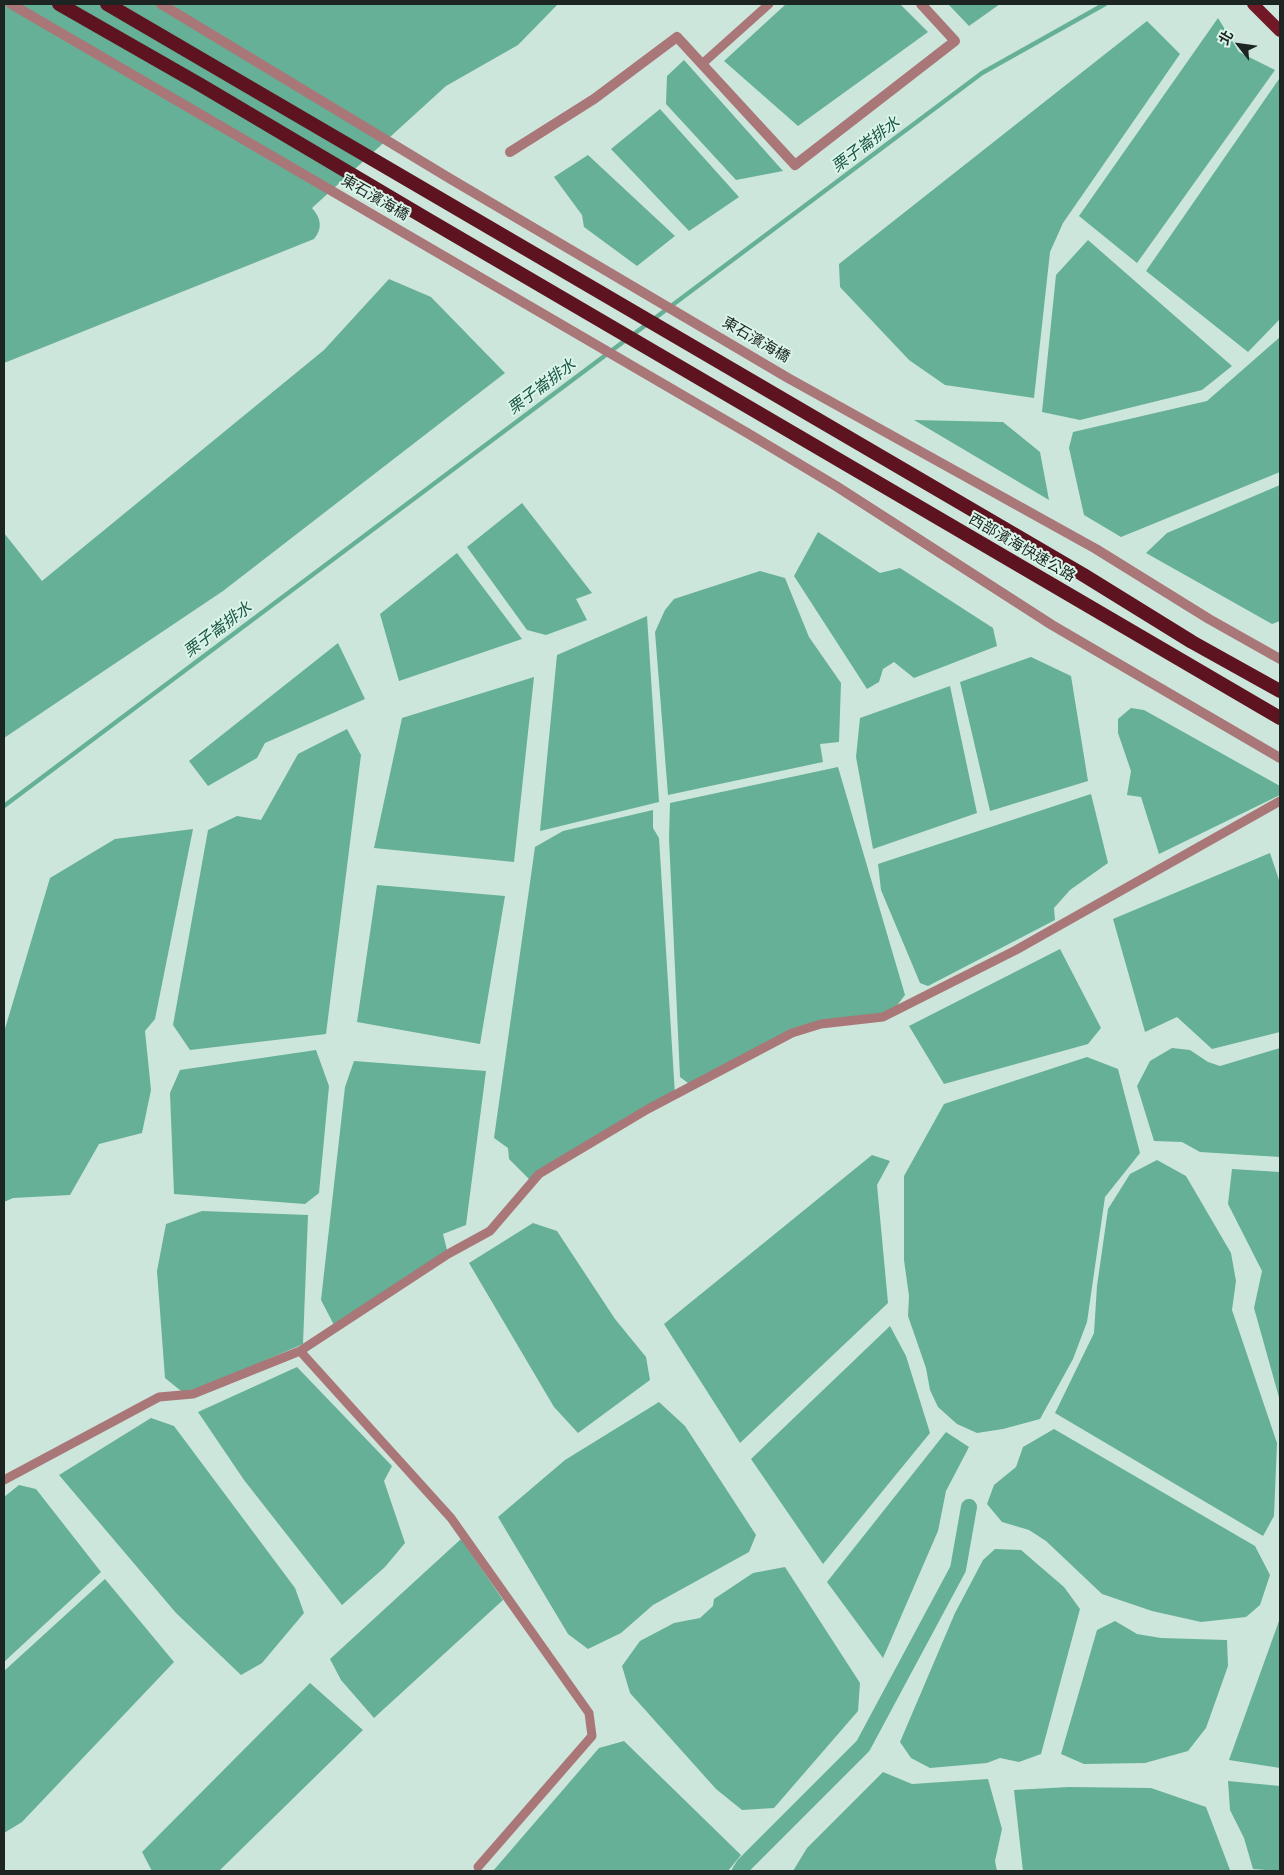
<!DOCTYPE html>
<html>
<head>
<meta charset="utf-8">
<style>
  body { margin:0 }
  #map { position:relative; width:1284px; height:1875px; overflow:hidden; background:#cde6dc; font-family:"IBM Plex Sans","Noto Sans TC",sans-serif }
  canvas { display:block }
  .frame { position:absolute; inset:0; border:5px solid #1c2521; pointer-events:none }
  .north { position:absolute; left:1214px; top:20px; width:50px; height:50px; -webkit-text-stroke:4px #daf4e9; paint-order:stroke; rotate:300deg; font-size:14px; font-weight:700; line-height:20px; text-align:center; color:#1c2521 }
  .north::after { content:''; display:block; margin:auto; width:18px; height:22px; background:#1c2521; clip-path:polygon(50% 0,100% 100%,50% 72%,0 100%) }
</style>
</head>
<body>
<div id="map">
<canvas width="1284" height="1875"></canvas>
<div class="frame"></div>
<div class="north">北</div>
</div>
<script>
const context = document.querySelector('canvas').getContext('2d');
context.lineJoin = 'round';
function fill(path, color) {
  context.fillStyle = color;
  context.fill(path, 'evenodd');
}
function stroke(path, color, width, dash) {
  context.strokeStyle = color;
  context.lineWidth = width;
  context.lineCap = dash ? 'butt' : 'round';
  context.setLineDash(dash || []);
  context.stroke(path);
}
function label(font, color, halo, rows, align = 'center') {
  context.font = font + ' "IBM Plex Sans","Noto Sans TC",sans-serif';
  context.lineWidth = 4;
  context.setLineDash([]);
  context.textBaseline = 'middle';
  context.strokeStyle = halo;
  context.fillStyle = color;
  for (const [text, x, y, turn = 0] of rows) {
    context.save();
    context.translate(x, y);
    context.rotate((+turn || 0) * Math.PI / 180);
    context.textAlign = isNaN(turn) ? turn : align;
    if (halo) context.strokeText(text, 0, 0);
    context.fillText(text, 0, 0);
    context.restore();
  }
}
const water = new Path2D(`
  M4,4H558L518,45L446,86L312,208C321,218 323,228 314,239L4,363Z
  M786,4H900L928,32L798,126L724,61Z
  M948,4H1000L969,26Z
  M1218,18L1239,52L1275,70L1137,263L1079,216Z
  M1147,21L1180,54L1063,223L1050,252L1034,398L945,385L909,360L840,287L839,264Z
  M684,60L783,171L736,180L666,104L667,76Z
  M1279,79L1280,319L1248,352L1146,271Z
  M660,109L739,197L689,231L611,149Z
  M588,155L675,236L637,266L584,227L582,215L554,177Z
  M1088,240L1232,366L1202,390L1080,420L1042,412L1056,275Z
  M389,279L431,297L505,373L223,591L4,738V533L42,581L324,350Z
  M1280,337V472L1121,537L1084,515L1069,448L1073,432L1207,401Z
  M914,420L1003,422L1040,452L1049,500Z
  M1280,485V621L1272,624L1146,553L1167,533Z
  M522,503L592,593L576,599L587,620L546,635L527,630L467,547Z
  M818,532L880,573L900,568L993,628L997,646L914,678L894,662L883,669L879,682L867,689L794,576Z
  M457,553L522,639L399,681L380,614Z
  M760,571L785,578L809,637L841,683L839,742L820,744L823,762L668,795L655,632L665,610L674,599Z
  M647,616L659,802L540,831L557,655Z
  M338,643L365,699L265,743L257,758L208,786L189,761Z
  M1031,657L1071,676L1088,781L990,811L960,682Z
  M534,677L514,862L374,848L402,718Z
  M950,686L977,813L873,849L856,757L860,718Z
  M1131,708L1144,710L1280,786V795L1159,854L1141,797L1127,795L1131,771L1118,733V719Z
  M347,729L361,755L326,1034L190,1050L173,1025L208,830L237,816L261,820L298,754Z
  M838,767L905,995L892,1012L806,1028L692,1086L680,1077L669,838L670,803Z
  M1091,794L1108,863L1070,890L1054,908L1055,920L928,986L920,983L881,890L878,864Z
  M653,810V828L659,838L675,1095L532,1182L509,1159L508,1148L494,1138L535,847L563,831Z
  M193,829L155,1019L145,1031L151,1090L142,1133L99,1144L70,1195L13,1198L4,1202V1032L50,878L115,839Z
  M1270,853L1280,883V1032L1212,1049L1177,1017L1145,1032L1113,919Z
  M377,885L505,896L480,1044L357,1022Z
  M1060,949L1101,1028L1088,1044L944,1084L909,1026Z
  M1172,1048L1190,1050L1208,1062L1220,1066L1280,1048V1157L1200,1152L1182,1142L1154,1141L1137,1086L1150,1061Z
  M316,1050L329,1086L319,1193L305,1204L174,1194L170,1093L180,1070Z
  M1087,1057L1118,1069L1140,1153L1105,1197L1087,1322L1073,1359L1040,1419L1003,1429L977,1433L957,1424L938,1407L930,1390L926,1368L908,1316L909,1296L904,1260V1176L944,1104Z
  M354,1061L486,1071L466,1225L443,1234L448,1254L334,1325L321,1300L345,1087Z
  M872,1155L890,1161L877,1185L888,1303L740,1443L664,1324Z
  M1157,1160L1186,1176L1231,1253L1236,1281L1232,1310L1277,1443L1274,1516L1263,1536L1055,1413L1094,1333L1097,1286L1108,1209L1130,1174Z
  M1232,1169L1280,1172V1401L1254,1308L1262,1271L1228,1204Z
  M202,1211L308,1215L303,1344L186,1395L165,1378L157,1271L166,1224Z
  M533,1223L557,1231L615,1319L646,1357L650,1380L578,1433L554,1407L469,1263Z
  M890,1326L906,1356L930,1433L823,1564L751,1459Z
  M297,1367L392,1466L384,1481L405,1543L385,1567L342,1605L244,1480L198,1412Z
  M659,1402L685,1426L756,1535L749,1552L653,1605L621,1633L588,1649L568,1634L498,1517L565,1460Z
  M151,1418L174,1426L295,1588L304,1613L262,1663L241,1675L176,1613L59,1475Z
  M1054,1429L1255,1546L1270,1575L1260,1605L1246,1617L1201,1622L1152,1611L1102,1594L1046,1541L1029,1530L1002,1522L987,1504L994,1485L1016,1467L1023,1447Z
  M946,1432L969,1447L946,1491L938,1531L883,1658L827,1582Z
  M19,1485L36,1489L101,1572L4,1662V1497Z
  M461,1539L503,1600L374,1718L341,1680L330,1659Z
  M995,1549L1021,1550L1064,1587L1080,1609L1041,1754L1019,1762L1000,1758L987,1763L930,1768L911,1758L900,1742L955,1613L983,1560Z
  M785,1567L860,1683L858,1711L774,1808L742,1810L716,1789L630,1693L622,1666L640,1641L674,1623L700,1618L713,1606L714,1599L753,1573Z
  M105,1579L174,1662L22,1822L4,1833V1671Z
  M1280,1620V1768L1229,1760L1279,1621Z
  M1115,1621L1137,1634L1161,1638L1227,1640L1228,1666L1206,1728L1188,1751L1145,1763L1084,1764L1061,1754L1097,1630Z
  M310,1683L363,1730L219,1871H152L142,1852Z
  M624,1741L741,1855L728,1871H493L599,1748Z
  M883,1772L912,1784L988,1779L1002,1829L995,1861L997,1871H793L807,1848Z
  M1228,1781L1280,1786V1871L1253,1869L1244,1838L1230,1810Z
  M1069,1787L1151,1788L1206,1807L1230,1870L1023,1871L1014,1790Z`);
const stream = new Path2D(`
  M4,806L982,73L1105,4`);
const canal = new Path2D(`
  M740,1871L744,1865L863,1746L958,1569L969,1507`);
const service = new Path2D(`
  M702,64L769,4
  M300,1351L451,1518L589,1713L592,1736L478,1867
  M4,1480L159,1397L193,1394L300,1351L448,1254L490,1231L539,1174L648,1109L792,1033L821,1024L883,1017L1016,950L1280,801`);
const minor = new Path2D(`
  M510,152L594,99L677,37L795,165L955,41L921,4`);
const tertiary = new Path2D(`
  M11,4L749,434L836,486L1052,625L1280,758
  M161,4L449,178L788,378L1096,549L1209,619L1280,659`);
const primary = new Path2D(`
  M1253,4L1280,31`);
const trunk = new Path2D(`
  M59,4L199,84L427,219L1280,718
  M107,4L1082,574L1192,642L1280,691`);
const streetNames = [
  ["東石濱海橋",375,198,30],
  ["東石濱海橋",756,340,30],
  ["西部濱海快速公路",1022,548,30]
];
const waterNames = [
  ["栗子崙排水",866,145,-37],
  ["栗子崙排水",542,387,-37],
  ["栗子崙排水",218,630,-37]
];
fill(water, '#65b096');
stroke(stream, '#65b096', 4.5);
stroke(canal, '#65b096', 16);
stroke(service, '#aa7778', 9);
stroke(minor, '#aa7778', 10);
stroke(tertiary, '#aa7778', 10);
stroke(primary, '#721927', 12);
stroke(trunk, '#5e1420', 14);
label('15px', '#1c2521', '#daf4e9', streetNames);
label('italic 16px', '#1a5644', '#daf4e9', waterNames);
</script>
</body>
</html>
